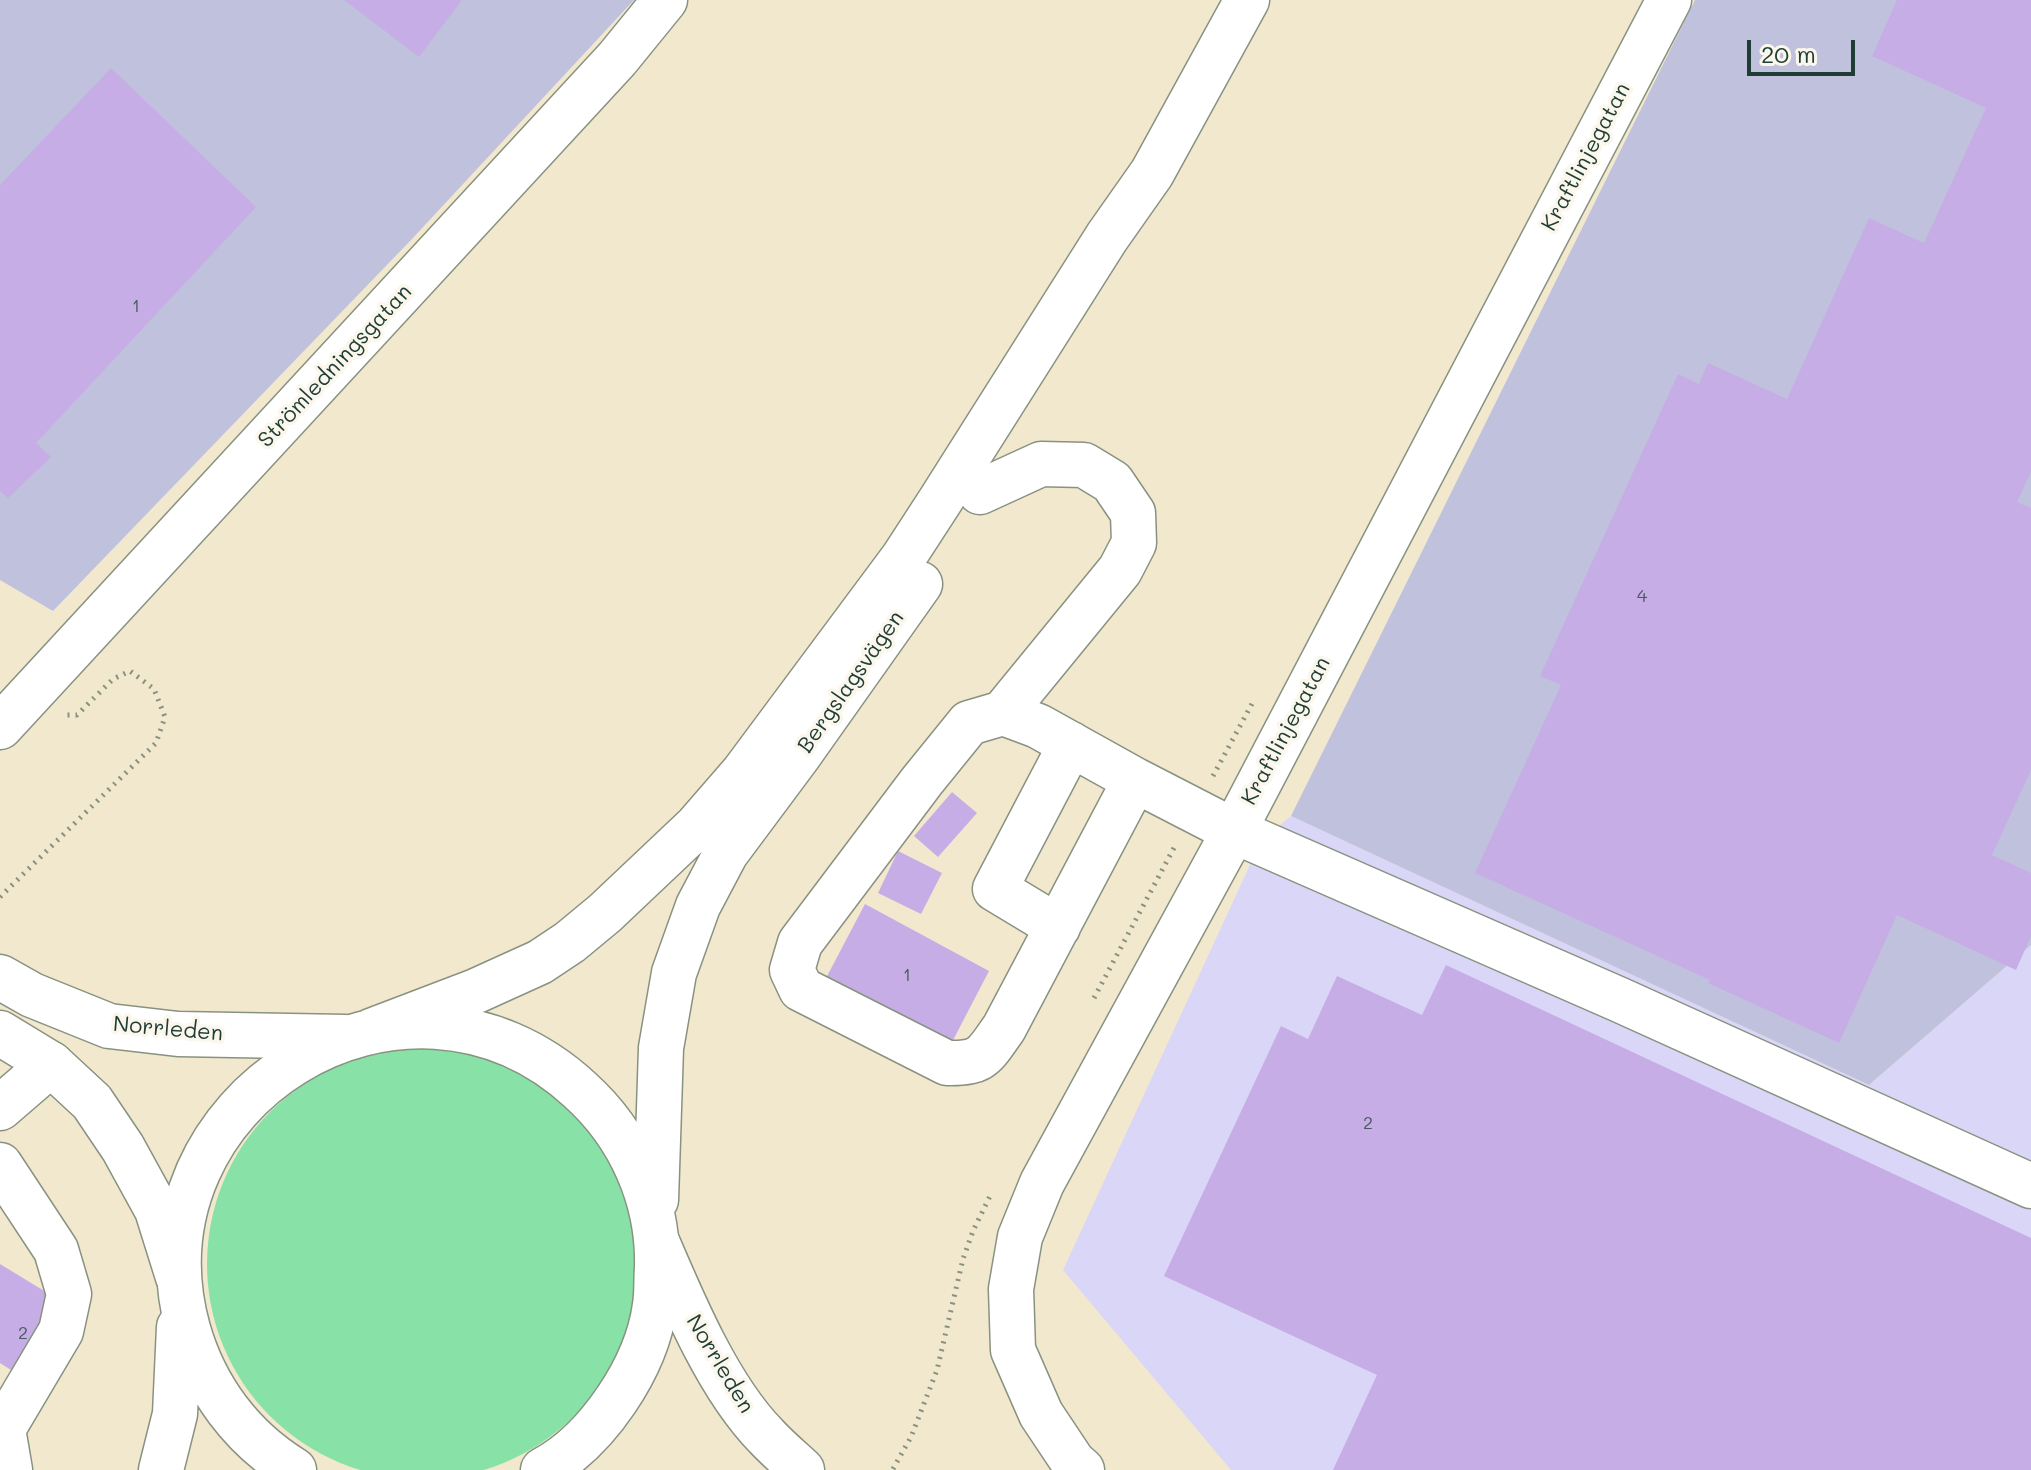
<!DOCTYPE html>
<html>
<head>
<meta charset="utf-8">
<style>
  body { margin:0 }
  #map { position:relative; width:2031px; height:1470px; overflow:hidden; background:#f2e8ce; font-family:Mali,sans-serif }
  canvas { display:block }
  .scale { position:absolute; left:1747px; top:40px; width:108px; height:36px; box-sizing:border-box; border:4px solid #1f3d34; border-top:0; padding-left:10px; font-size:24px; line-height:28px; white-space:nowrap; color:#1f3d34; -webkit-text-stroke:6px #fbf7ec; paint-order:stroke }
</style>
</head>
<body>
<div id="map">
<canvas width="2031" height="1470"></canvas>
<div class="scale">20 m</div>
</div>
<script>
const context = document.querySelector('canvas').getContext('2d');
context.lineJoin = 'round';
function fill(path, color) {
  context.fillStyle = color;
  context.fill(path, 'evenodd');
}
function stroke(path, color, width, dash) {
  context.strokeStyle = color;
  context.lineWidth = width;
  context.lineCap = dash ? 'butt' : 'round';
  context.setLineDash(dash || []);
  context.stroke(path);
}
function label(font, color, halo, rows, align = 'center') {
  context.font = font + ' Mali,sans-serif';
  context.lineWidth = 7;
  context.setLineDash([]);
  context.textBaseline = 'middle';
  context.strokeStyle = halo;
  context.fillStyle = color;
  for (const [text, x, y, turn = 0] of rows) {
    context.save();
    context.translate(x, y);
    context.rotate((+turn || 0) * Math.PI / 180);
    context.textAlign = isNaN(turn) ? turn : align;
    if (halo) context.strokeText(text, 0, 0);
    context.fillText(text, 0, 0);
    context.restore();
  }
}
const built = new Path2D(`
  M1291,816L1869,1085L2031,945V1470H1231L1063,1270L1261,841Z`);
const industrial = new Path2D(`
  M0,0H634L411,240L53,611L0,580Z
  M1695,0H2031V945L1869,1085L1291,816Z`);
const green = new Path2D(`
  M207 1264a215 215 0 1 1 430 0a215 215 0 1 1-430 0Z`);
const building = new Path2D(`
  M344,0H462L419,57Z
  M1897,0H2031V472L2017,502L2031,508V770L1992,855L2031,873V936L2016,970L1897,915L1839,1043L1708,983L1710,980L1475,873L1561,685L1540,676L1678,374L1699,384L1708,363L1787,399L1869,218L1924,243L1986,108L1872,56Z
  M111,68L256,207L36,443L51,457L8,498L0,491V185Z
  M952,792L977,813L938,857L914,836Z
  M898,851L942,873L921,914L878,893Z
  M865,904L989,971L950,1046L825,980Z
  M1446,965L2031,1238V1470H1333L1377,1375L1164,1276L1281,1026L1308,1039L1337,976L1422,1015Z
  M0,1264L64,1303L19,1375L0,1363Z`);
const path = new Path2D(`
  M1213,776L1254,700
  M0,897L156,743L165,717L154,689L130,671L113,679L77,715H66
  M1094,998L1176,844
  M893,1469L911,1437L937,1370L963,1259L973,1231L991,1194`);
const minor = new Path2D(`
  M980,492L1041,464L1084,465L1112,482L1133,513L1134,543L1120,570L1003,713
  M1003,713L1038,726L1135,780L1234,831L1620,1000L2031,1186
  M1003,713L969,723L922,781L800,943L792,970L801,989L947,1063C983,1064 984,1056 1004,1028L1135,780
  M0,727L617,59L665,0
  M1058,927L995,889L1071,744
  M0,1108L51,1064
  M0,1165L56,1250L69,1294L61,1331L3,1429L10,1470
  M1082,1470L1073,1462L1041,1414L1013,1350L1011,1289L1020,1237L1042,1183L1234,831L1669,0`);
const major = new Path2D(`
  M0,977L32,995L109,1026L178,1034L345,1037
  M0,1033L51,1064L92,1102L123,1148L157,1210L178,1277
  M658,1244C684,1305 719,1388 766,1436C777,1448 790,1459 802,1470`);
const highway = new Path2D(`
  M371,1031L476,991L540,962L570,942L605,913L697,826L743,773L903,558L940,501L1107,237L1152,173L1247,0
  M656,1200L661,1048L674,973L698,906L726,853L799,755L920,584
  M161,1470L175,1414L179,1327
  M294,1470C242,1438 205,1389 188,1329C125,1100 404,928 580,1090C630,1135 659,1200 657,1268C656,1280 657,1293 655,1305C647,1367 597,1441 543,1470`);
const numberNames = [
  ["1",136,306],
  ["4",1642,596],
  ["1",907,975],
  ["2",1368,1123],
  ["2",23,1333]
];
const streetNames = [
  ["Kraftlinjegatan",1586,157,-62],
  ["Strömledningsgatan",335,366,-47],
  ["Bergslagsvägen",851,682,-55],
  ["Kraftlinjegatan",1286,731,-62],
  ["Norrleden",168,1029,5],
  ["Norrleden",720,1364,59]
];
fill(built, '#dad6f7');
fill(industrial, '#c0c2dd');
fill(green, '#88e2a7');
fill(building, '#c7ade5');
stroke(minor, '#889281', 47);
stroke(major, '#889281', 47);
stroke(highway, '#889281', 47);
stroke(path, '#889281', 5, [2, 6]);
stroke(minor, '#fff', 44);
stroke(major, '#fff', 44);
stroke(highway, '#fff', 44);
label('18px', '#495960', null, numberNames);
label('22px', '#1f3d34', '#fbf7ec', streetNames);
</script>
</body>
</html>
